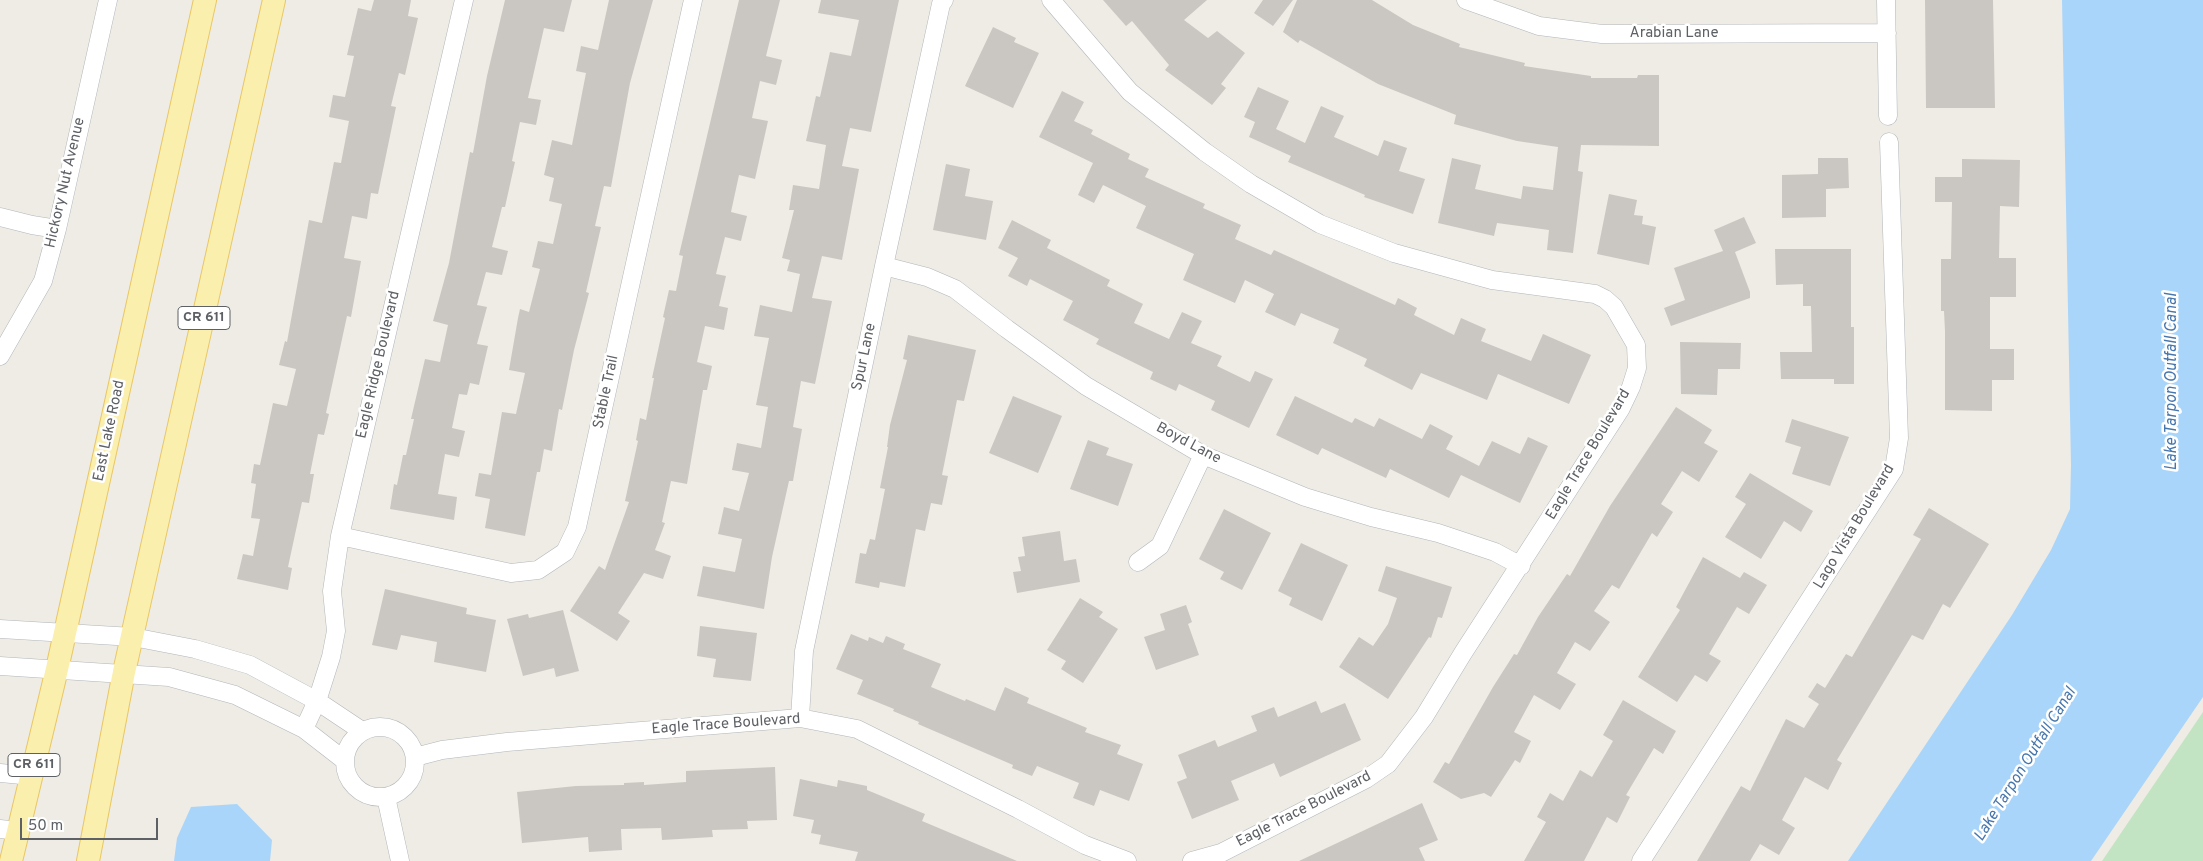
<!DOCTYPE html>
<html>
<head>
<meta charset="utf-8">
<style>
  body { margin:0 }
  #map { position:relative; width:2203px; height:861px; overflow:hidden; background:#eeece5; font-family:Overpass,sans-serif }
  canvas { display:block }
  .scale { position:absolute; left:20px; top:818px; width:138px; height:22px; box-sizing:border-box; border:2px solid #5d6064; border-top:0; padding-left:6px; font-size:15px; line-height:18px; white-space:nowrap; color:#5d6064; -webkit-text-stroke:4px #fff; paint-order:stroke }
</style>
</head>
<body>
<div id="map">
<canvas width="2203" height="861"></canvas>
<div class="scale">50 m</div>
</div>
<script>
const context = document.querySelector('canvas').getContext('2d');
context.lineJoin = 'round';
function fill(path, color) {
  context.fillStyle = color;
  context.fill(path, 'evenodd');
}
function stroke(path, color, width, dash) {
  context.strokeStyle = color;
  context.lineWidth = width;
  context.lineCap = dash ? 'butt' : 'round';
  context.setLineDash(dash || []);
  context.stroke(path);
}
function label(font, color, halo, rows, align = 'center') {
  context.font = font + ' Overpass,sans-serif';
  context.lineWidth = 5;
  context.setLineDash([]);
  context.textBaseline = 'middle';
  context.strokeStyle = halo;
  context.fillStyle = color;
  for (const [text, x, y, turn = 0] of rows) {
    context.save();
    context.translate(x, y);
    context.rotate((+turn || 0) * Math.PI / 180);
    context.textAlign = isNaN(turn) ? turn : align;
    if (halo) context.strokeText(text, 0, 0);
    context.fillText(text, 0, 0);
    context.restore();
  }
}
const green = new Path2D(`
  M2203,712V861H2102Z`);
const water = new Path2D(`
  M2062,0H2203V697L2091,861H1848L2012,615L2051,550L2070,509L2071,465Z
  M237,804L272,840L270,861H174L177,838L191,807Z`);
const building = new Path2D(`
  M374,0H411L408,16L418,18L405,75L399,73L391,106L396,107L378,194L371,193L367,219L352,216L344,258L361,261L355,295L351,317L347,316L326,413L329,414L324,435L318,434L310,474H314L309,503L302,502L288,567L292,568L288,590L237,579L243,554L253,556L260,519L251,518L256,484L251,483L254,464L260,465L273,403L287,406L296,369L279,365L285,341L287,342L309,220L322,223L334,162L341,163L349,121L329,117L333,95L345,97L354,56L347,55L358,8L371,11Z
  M505,0H572L564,32L544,28L528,98L541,100L536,125L520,122L512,161L515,162L505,207H502L492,247L508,251L502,275L486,272L477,305L487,307L477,344L488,346L479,385L470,383L467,395L459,394L452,428L465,431L459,457L445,454L438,494L457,497L454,520L390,509L394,484L397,485L403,455H406L414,419H411L425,359L440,362L448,325L433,321L449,263L470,152L473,153L487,76Z
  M609,0H653L630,83L611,187L604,186L595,226L601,227L586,292L589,293L574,350L562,410L559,409L552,451L544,449L540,472H537L525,536L485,528L490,499L475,496L479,473L491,475L502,412L516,414L525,373L509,370L518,318L520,309L529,312L540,269L532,267L538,241L553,244L562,204L549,201L554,178L544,175L552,140L572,145L586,73L576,71L581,46L598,50Z
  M739,0H780L766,56L782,60L776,85L760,81L752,118L768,121L755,179L739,175L731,212L747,216L741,241L725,237L716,274L726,276L719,306L728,308L724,330L705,326L697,362L712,366L707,390H703L687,484L671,481L662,522L665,523L655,550L671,556L663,579L644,573L618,613L630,621L617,641L570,611L599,566L605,570L629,502L625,501L638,441L636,440L640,418L646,420L654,378H652L665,318L663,317L669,290L676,291L683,256L679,255Z
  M821,0H899L871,132L850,128L842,166L859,169L842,260L822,256L812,298L832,301L815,384L801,381L793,427L802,429L798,452L793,481H789L772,557L764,609L697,596L703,566L735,572L742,539L718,534L724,507L739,511L749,473L732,470L737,443L761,448L768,407L756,405L769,338L754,336L760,305L792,312L800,274L787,271L790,260L782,258L794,210H789L793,185L819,189L826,145L806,141L816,96L820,97L830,52L851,56L859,20L818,13Z
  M1103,0H1207L1184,20L1208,38L1217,31L1245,53L1221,84L1226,88L1212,105L1165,70L1169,65L1132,21L1126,26Z
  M1263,0H1293L1273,26L1254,13Z
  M1297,0H1372L1413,25L1460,44L1459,47L1525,63L1524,66L1591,76V78H1637L1638,75H1659V146L1581,145L1578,171L1583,172L1573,253L1547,250L1549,230L1497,223L1494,236L1438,223L1452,158L1481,165L1475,189L1521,199L1523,186L1553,190L1558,147L1517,141L1454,124L1456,115L1378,84L1300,40L1298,43L1283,32Z
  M1925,0H1993L1995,108H1926Z
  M993,27L1016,38L1014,42L1039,53L1013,108L965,86Z
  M1258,87L1289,101L1276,129L1305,143L1321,106L1344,116L1334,137L1378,156L1384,140L1407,148L1399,171L1425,179L1413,214L1364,197L1365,195L1288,162L1291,156L1249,137L1255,122L1244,117Z
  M1062,91L1084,102L1074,121L1093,130L1091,134L1130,154L1128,159L1149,169L1145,177L1205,204L1203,208L1241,225L1235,239L1271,255L1274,250L1395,305L1398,298L1417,308L1414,315L1454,335L1461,318L1486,329L1481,341L1531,361L1543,334L1591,355L1569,404L1498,374L1487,400L1421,373L1412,390L1364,366L1367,359L1333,343L1339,329L1301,313L1295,326L1265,312L1274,294L1245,280L1235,303L1183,280L1194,254L1136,228L1146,206L1103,185L1094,203L1078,195L1093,163L1039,137Z
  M1818,158H1848L1849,188L1826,189V217L1782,218V175L1818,174Z
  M1962,159L2020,160L2019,207L2000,206L1999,258H2016V297H1990V349H2014V380H1992V411L1945,410V331L1944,311H1941V259H1951L1952,202H1935V177H1962Z
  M946,164L970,169L965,196L993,201L986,240L933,230Z
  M1609,194L1637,200L1634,215L1643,216L1642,224L1656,227L1649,265L1597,254Z
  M1744,217L1756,243L1735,252L1750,292V298L1671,326L1664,308L1685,300L1674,268L1723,251L1714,230Z
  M1012,220L1051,240L1047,248L1110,280L1107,286L1143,304L1134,323L1169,339L1182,312L1202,321L1191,343L1222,356L1217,366L1250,382L1255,371L1273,379L1249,428L1211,410L1215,401L1179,384L1176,391L1150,379L1153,372L1096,344L1099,339L1063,320L1073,301L1030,279L1027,286L1008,276L1018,258L998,248Z
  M1775,249H1851V327H1854V384H1834V379H1781L1780,352H1812L1811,306H1803V284L1776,285Z
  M908,335L976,350L964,401L957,400L942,475L948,476L942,505L931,503L925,531L916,529L905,587L880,582L879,588L855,583L860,553L866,554L870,539L875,540L885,489L880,488L888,447H887L890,425L907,360L903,359Z
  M1680,342L1741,343L1740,369H1718L1717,395L1681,394Z
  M1013,396L1062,416L1038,473L989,453Z
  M1295,396L1352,423L1355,418L1374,427L1379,418L1422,439L1430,424L1453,436L1446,449L1479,466L1492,441L1520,454L1528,437L1548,446L1520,503L1461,475L1449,498L1390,469L1386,478L1322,448L1318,455L1276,435Z
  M1676,407L1712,430L1704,443L1718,451L1699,482L1682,471L1661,504L1673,512L1657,537L1652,533L1619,589L1612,585L1594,611L1610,622L1590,651L1575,642L1557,673L1576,684L1560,710L1534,695L1514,732L1531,741L1520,763L1515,760L1491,797L1484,793L1461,799L1433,782L1445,762L1449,764L1493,687L1514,654L1517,655L1538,617L1567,574L1570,576L1610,506Z
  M1792,419L1849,437L1830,486L1792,474L1801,447L1785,442Z
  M1088,440L1109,448L1106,455L1133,464L1118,506L1070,489Z
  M1750,473L1813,511L1801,532L1784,521L1761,559L1725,537L1746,504L1735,497Z
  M1929,508L1989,544L1950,608L1943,604L1923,640L1912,635L1837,760L1842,763L1828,790L1805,777L1782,820L1795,828L1779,855L1760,844L1750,861H1697L1741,786L1750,791L1786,719L1804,728L1819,704L1808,697L1817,683L1825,688L1846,654L1852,657L1921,539L1913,535Z
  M1224,509L1271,533L1242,590L1220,579L1224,572L1199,559Z
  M1060,531L1064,561L1076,559L1080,582L1017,593L1013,572L1021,571L1018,557L1025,556L1022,537Z
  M1301,543L1348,565L1322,621L1289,605L1292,598L1278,591Z
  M1703,557L1740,578L1744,572L1767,585L1749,614L1737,607L1709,654L1721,661L1707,682L1695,675L1677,702L1638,677L1680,610L1676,607Z
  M1386,566L1452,587L1442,618L1438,617L1431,638L1429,637L1388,699L1339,667L1359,637L1373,646L1388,624L1397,598L1378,591Z
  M385,589L467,608L466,614L496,620L486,672L434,662L437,642L401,635L397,650L372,645Z
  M1080,598L1103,612L1099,617L1118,629L1083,683L1061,669L1066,661L1047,650Z
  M1186,605L1192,622L1188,624L1199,655L1156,670L1144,637L1165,630L1160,614Z
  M563,610L579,671L556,677L554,668L523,676L507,619L528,614L529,618Z
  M700,626L757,633L751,681L713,677L716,659L697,656Z
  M851,634L868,641L869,637L883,643L886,636L905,644L903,649L941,664L931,687L965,701L966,699L995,711L1005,687L1029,698L1027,703L1087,728L1085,732L1121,745L1117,754L1143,764L1129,801L1100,790L1094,806L1073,798L1079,783L1037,766L1032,776L1012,768L1013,765L918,724L919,722L893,711L894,709L857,694L863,680L836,669Z
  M1623,700L1676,731L1663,754L1654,748L1626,795L1630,797L1617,823L1607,817L1584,861H1524L1546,822L1537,817L1550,793L1563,801L1580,770L1592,777L1613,741L1603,735Z
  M1316,701L1321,713L1345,703L1361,740L1280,777L1274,763L1231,781L1239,800L1192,819L1177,782L1187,778L1178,755L1215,740L1218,747L1257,731L1251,716L1274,707L1278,717Z
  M775,767L777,820L747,821L748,829L712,830L713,837L662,840L661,828L621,829L622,850L589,852L588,837L522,843L517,792L576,786L624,785V783L644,782V785L686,782V771Z
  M800,779L837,787L838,780L867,786V790L925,814L922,821L1017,861H855L858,852L819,844L821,835L811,833L814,820L793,816Z
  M1422,803L1438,840L1419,848L1425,861H1299Z`);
const minor = new Path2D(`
  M1051,0L1130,92L1205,152L1251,184L1320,224L1394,253L1492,280L1595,294L1605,299L1614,307L1636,345L1637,368L1631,387L1621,408L1463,653L1424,717L1388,764L1366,779L1221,853L1192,861
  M1466,0L1539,26L1602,34L1887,33
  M1886,0L1888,116
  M0,217L32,225L57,229
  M884,266L927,277L955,289L1007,329L1086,386L1203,455L1305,497L1371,517L1438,533L1495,552L1521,566
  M0,356L43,281L57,229L108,0
  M340,536L511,573L538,570L565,552L577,527L693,0
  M1138,562L1160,546L1203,455
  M0,629L133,637L195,649L250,665L317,701L362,731
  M0,666L169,677L235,695L304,729L344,760
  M800,718L804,651L884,266L941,4L944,0
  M345 762a35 35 0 1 1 70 0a35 35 0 1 1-70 0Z
  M304,729L317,701L331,657L336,631L332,591L340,536L464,0
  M415,757L442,750L507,742L800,718L857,729L1018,809L1085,845L1127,861
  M0,773L32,776
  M386,797L400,861
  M0,829L18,831
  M1641,861L1894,469L1899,438L1889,142`);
const major = new Path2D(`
  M11,861L57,669L205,0
  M88,861L124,672L274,0`);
const shields = [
  [204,318,52],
  [34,765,52]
];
const shieldNames = [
  ["CR 611",204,318],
  ["CR 611",34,765]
];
const streetNames = [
  ["Arabian Lane",1674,34],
  ["Hickory Nut Avenue",66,183,-77],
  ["Spur Lane",865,357,-78],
  ["Eagle Ridge Boulevard",379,365,-77],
  ["Stable Trail",607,392,-78],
  ["East Lake Road",110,431,-78],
  ["Boyd Lane",1188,444,28],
  ["Eagle Trace Boulevard",1589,455,-59],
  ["Lago Vista Boulevard",1855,527,-59],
  ["Eagle Trace Boulevard",726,725,-4],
  ["Eagle Trace Boulevard",1304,810,-27]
];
const waterNames = [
  ["Lake Tarpon Outfall Canal",2173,382,-90],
  ["Lake Tarpon Outfall Canal",2026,765,-58]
];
fill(green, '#c3e4c3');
fill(water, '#a9d5fa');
fill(building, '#cac7c2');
stroke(minor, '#b2b5b9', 19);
stroke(major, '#e9c662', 24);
stroke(minor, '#fff', 18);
stroke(major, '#faefad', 22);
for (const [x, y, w] of shields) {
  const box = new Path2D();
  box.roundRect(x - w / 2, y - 11.5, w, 23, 4);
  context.fillStyle = '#fff';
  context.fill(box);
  stroke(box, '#5d6064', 1);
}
label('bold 14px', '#5d6064', null, shieldNames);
label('15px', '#5d6064', '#fff', streetNames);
label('italic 16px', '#4676ac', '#fff', waterNames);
</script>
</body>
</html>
